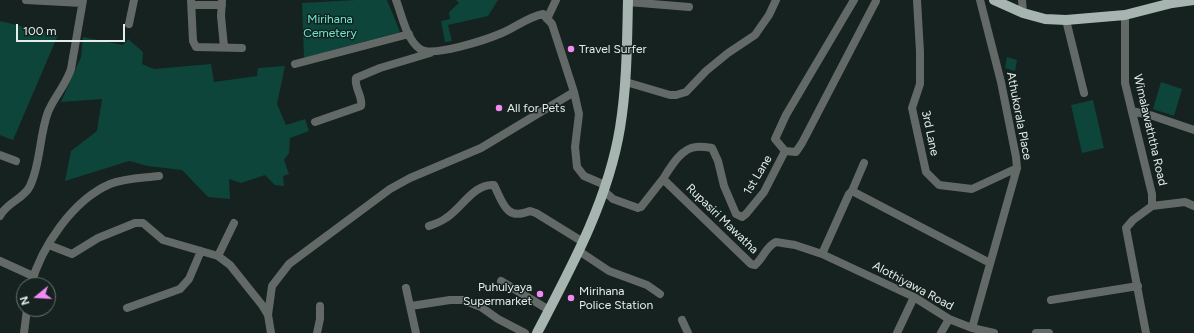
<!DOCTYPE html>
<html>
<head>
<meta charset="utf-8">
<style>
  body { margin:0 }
  #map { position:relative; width:1194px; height:333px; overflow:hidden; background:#15221f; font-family:Figtree,sans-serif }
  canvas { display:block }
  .north { position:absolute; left:16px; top:277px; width:40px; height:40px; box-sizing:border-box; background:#15221f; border:1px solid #687371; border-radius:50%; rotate:252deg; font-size:11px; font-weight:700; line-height:16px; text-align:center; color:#e5edeb }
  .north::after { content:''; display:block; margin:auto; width:14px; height:18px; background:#f18af4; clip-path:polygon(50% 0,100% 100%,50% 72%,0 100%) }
  .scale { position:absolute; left:16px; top:24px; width:109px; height:18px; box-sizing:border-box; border:2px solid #e5edeb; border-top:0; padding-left:5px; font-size:12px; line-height:14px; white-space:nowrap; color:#e5edeb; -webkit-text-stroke:3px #15221f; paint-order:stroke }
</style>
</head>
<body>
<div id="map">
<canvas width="1194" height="333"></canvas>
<div class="north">N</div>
<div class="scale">100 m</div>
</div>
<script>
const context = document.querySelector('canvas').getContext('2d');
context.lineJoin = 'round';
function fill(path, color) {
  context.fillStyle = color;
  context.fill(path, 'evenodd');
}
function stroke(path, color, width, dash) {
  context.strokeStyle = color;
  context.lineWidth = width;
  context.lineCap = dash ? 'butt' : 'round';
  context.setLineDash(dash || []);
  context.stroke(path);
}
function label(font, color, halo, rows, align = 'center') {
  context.font = font + ' Figtree,sans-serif';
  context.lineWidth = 3;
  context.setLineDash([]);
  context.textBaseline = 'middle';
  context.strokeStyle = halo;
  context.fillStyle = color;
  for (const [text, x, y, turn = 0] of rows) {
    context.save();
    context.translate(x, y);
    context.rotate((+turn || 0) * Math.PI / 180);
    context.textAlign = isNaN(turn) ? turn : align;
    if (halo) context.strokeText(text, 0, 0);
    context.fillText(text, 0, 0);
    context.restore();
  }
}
const green = new Path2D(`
  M356,0H387L400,32L304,58L302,3Z
  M456,0H498L488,16L448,25L452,41L445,42L441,21L450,19L449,12L459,3Z
  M0,21L58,35L13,140L0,135Z
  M83,37L123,45L128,39L143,52L142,64L154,69L211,64L214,82L257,76L258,68L285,66L277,104L286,125L305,119L309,131L290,138L289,153L284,160L289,174L283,176L284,186L275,185L265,175L241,183L229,179L230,199L208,197L182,170L148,166L129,161L65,181L71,151L97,131L102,99L61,102L81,57Z
  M1007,57L1017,60L1015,71L1005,68Z
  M1161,82L1182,89L1174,116L1153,109Z
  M1093,100L1104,148L1082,153L1071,105Z`);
const minor = new Path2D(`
  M26,0L82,3
  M191,0L193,41L196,47L242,48
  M222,0L221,16L224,47
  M396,0C402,15 406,39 420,49C432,58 488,39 502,33C516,27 528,17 543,14L552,24L574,92L579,114L575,147L577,167L584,176L605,185
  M917,0L920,52V84L912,108L926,172L939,185L972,189L1017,168
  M1022,0L1023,13
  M628,2L689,7
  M192,5H222
  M1125,15V83L1152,194V206L1133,220L1126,228L1146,333
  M547,19L556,0
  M1066,20L1084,93
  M129,24L134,0
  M295,64L409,34
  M626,82L670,95H676L686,92L706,71L728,53L755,35L769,15L776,0
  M1132,111L1153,116L1194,130
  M315,122L361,106C363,96 354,88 356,78L380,68L430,53
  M785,151L796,152L802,143L876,1
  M0,155L16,161
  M663,179C670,168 681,148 696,147C701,146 706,147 712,148L718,161L724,186L736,214L742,217L746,214L764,192L785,151L775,139L786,115L854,0
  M604,191L613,199L638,208L641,207L663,179L751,264L755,265C764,258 765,247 776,242L795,245L822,254L849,194L852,191L990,263
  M852,191L864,163
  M1152,206L1185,202L1194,206
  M0,216C7,202 24,199 30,186C41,163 39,136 48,112C54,97 66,85 71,69L83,0
  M429,226C434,224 441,222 446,218C461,209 474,183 494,185C503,203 506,221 530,211L536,213L583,242
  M49,245L72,254L98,238L135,223H143L163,240L218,256L230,265L262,305L268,315L271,333
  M579,251L609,271L647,285L660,294
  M822,254L914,297L949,319L972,328L994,333
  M218,256L234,223
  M0,261L33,276
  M501,281L549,310
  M31,285C41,247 73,200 110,184C125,178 143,178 159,176
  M406,288L416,333
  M1051,300L1138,286
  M411,306L450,300H463L481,307L498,319L525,333
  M127,308L180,289L189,279L201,251
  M268,315L272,286L289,264L390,189L410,178L481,148L574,92
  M682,320L688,333
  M972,328L1017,168L1016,157L1001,82L980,0
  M24,333L27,309
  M317,333L320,319V306
  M897,333L914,297
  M941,333L949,319
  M1036,333H1049`);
const major = new Path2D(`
  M994,0L1023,13L1045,19L1066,20L1125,15L1172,3L1194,0
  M537,333C571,268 608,201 620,128C627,85 627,43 628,0`);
const markers = [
  [571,49,4,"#f18af4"],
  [499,108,4,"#f18af4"],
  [540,294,4,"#f18af4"],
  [571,298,4,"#f18af4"]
];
const parkNames = [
  ["Mirihana",330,19],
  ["Cemetery",330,33]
];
const poiNames = [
  ["Travel Surfer",579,49],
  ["All for Pets",507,108],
  ["Puhulyaya",532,287,"right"],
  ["Supermarket",532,301,"right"],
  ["Mirihana",579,291],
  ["Police Station",579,305]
];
const streetNames = [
  ["Athukorala Place",1019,116,79],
  ["Wimalawaththa Road",1150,130,77],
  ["3rd Lane",930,133,78],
  ["1st Lane",758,175,-59],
  ["Rupasiri Mawatha",722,219,44],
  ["Alothiyawa Road",913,286,28]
];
fill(green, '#0d453a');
stroke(minor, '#636967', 8);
stroke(major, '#a7b5b1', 10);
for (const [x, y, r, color] of markers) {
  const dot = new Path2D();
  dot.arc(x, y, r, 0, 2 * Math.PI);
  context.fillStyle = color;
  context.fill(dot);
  stroke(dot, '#15221f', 1.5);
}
label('12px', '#6deccf', '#15221f', parkNames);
label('12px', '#e5edeb', '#15221f', poiNames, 'left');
label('12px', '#e5edeb', '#15221f', streetNames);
</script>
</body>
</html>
